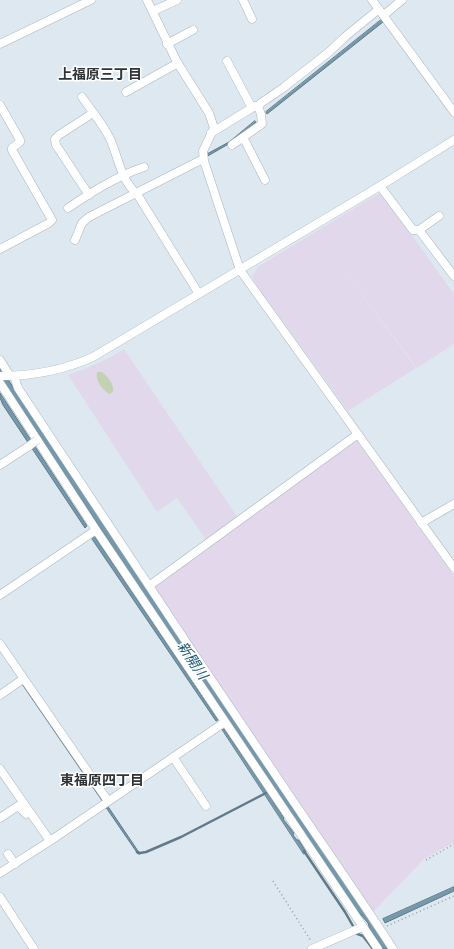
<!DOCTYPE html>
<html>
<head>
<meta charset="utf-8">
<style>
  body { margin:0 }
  canvas { display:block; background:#dee8f0 }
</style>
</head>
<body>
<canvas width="454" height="949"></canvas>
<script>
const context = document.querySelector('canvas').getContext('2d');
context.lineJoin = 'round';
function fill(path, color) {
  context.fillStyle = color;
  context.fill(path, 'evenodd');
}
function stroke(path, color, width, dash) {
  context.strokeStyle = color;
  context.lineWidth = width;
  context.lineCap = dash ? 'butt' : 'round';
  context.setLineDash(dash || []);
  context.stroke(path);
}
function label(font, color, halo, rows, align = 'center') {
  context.font = font + ' "PT Serif","Noto Sans JP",serif';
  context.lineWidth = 3;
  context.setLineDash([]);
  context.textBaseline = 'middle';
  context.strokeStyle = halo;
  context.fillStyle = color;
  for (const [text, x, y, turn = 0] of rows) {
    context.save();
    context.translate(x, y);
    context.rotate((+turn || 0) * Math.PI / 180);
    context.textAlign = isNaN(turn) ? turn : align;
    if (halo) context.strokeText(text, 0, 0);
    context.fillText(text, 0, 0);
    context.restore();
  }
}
const commercial = new Path2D(`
  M381,192L454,294V344L417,368L326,246L416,368L348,411L255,283L252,276L259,266Z
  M124,349L238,518L207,541L177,498L157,512L68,375L87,368L107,359Z`);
const industrial = new Path2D(`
  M356,439L454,576V842L424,859L372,913L154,588L155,584Z`);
const green = new Path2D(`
  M97,372H102C109,378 114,384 113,392L109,394C102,389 95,381 97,372Z`);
const water = new Path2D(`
  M381,20L383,22L267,114L266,112Z
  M255,121L256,123L232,142L206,157L205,155L229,142Z
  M0,366L11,384L390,949H383L370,930L368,923L355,908L135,581L0,376Z
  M0,393L87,526L85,528L3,405L0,398Z
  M95,537L218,720L216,721L92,539Z
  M24,683L104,801L103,802L22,684Z
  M222,729H224L273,800L276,807H277L284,818L283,819L294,833L293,835L297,840H299L306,852L304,854Z
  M107,805L140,854H138L105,806Z
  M454,887V891L385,923L383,919Z`);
const stream = new Path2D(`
  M304,851L345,912L353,926
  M137,852L140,853L146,852L181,837L266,793
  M355,933L363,936L373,949`);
const path = new Path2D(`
  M426,860L454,844
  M273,881L311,941
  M387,926L454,896`);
const minor = new Path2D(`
  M147,0L177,62L209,113L214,128L203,151L204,161L240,270L454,568
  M243,0L252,19
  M372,0L454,112
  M153,11L177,0
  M384,15L402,0
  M0,44L91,0
  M167,44L193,30
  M227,61L252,108
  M126,92L178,63
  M82,97C91,110 105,127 111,141C119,160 121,180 137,194L199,294
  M0,105L20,140V142L12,148V150L52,220L49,223L0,249
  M258,107L261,103L283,88L329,52L346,36L379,9
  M211,133L255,106L258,107L261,114L262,124L232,145
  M243,137L265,180
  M380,186L413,230H419L439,216
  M89,195L56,145L55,139L59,135L93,113
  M68,208C92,192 117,176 144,167
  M419,230L454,276
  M75,240L82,223L89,217L203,159
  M0,360L10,376
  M0,376C32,376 64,370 93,357L380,186L454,140
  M14,376L18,388C104,519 191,650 279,780C317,837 356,892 393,949
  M0,383L96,530L378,949
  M0,465L29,446
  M421,523L454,504
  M149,586L358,434
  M0,595L96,530
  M0,644L108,801
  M0,695L23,679
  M173,757L206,806
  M0,769L50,841
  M0,818L18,806L26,814
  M8,854L15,864
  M0,873L50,841L225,722
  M0,897L34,949
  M312,949L362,927`);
const minorBridge = new Path2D(`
  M29,446L37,440`);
const neighbourhoodNames = [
  ["上福原三丁目",100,75],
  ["東福原四丁目",102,781]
];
const waterNames = [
  ["新開川",192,661,56]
];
fill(commercial, '#e2d8ec');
fill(industrial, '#e3d7eb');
fill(green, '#c2d2b3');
fill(water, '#7599ac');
stroke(water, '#607a89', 1);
stroke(stream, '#607a89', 2.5);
stroke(minor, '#aab4bb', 9);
stroke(path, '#969da3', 1.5, [1, 3]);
stroke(minor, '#fff', 8);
stroke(minorBridge, '#aab4bb', 9, []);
stroke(minorBridge, '#fff', 8);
label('bold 14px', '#2f3336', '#fff', neighbourhoodNames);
label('italic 14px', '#195876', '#fff', waterNames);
</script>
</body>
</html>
